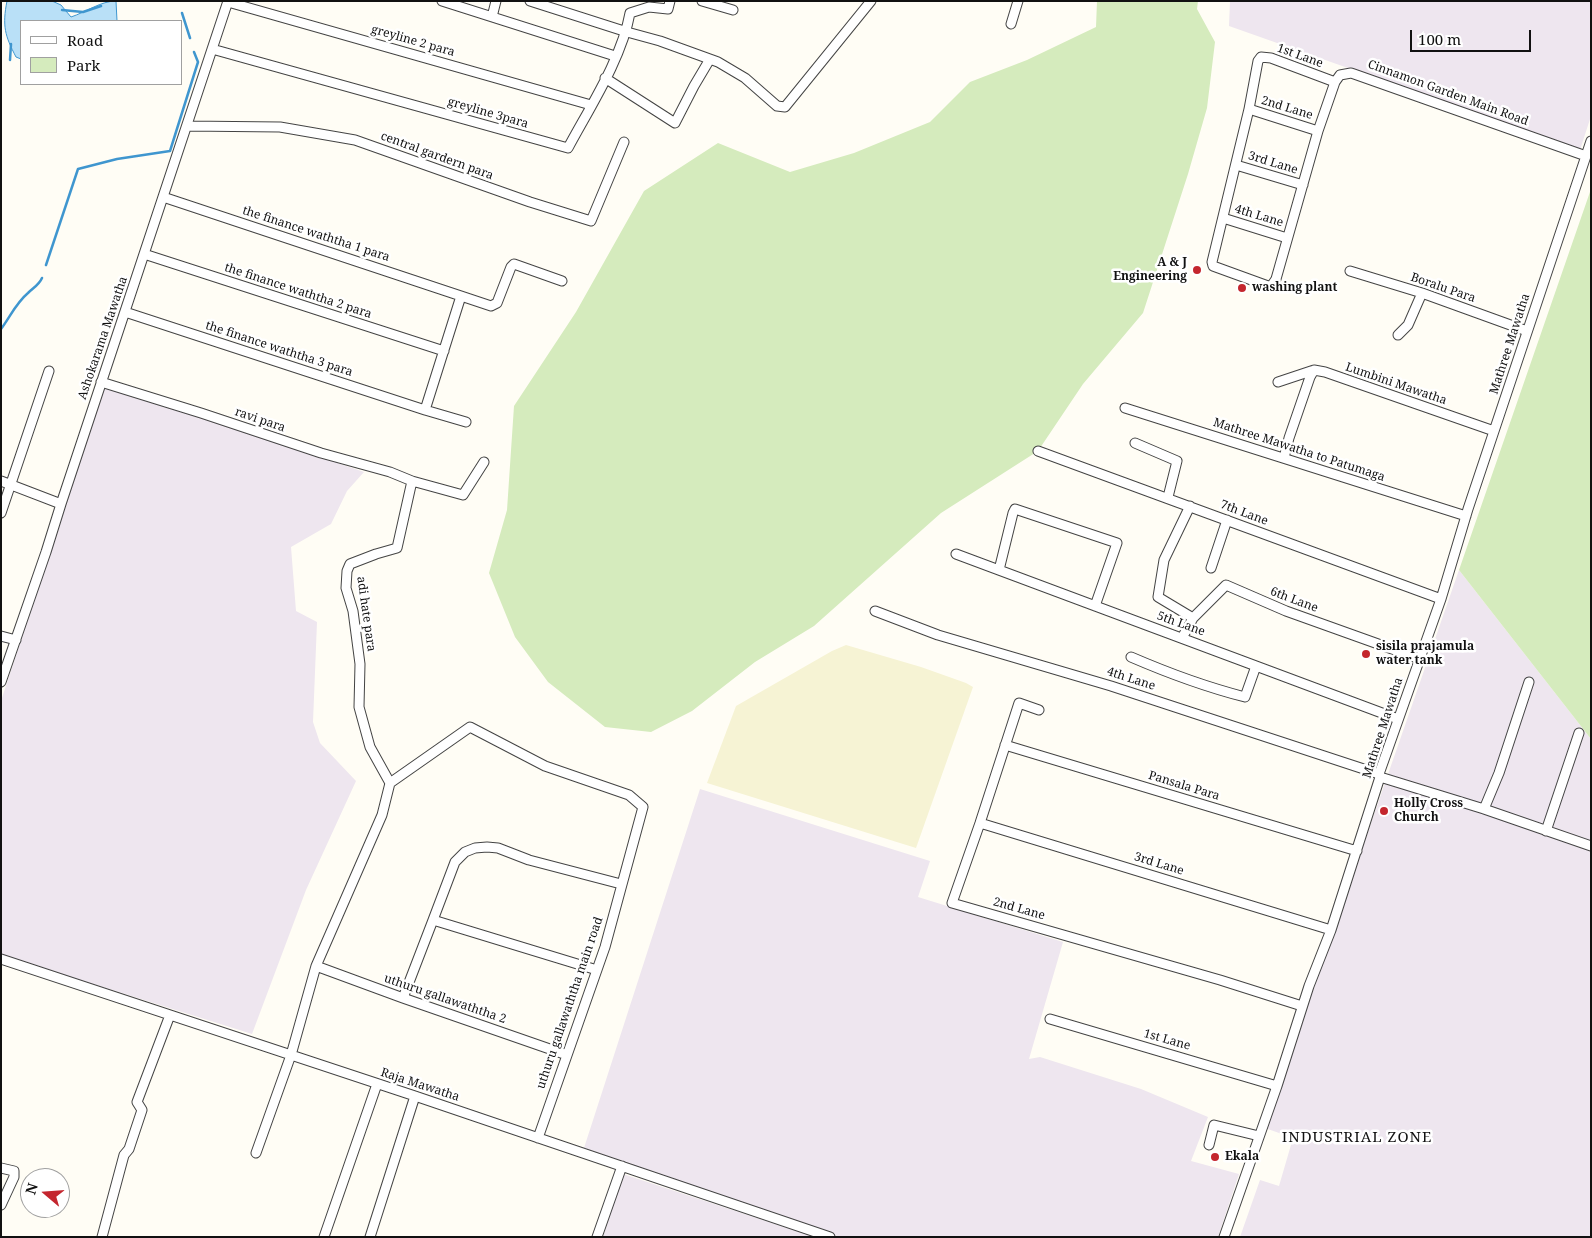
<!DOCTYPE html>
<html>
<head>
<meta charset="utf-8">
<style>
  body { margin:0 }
  #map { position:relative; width:1592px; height:1238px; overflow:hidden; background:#fffdf5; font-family:"Noto Serif",serif }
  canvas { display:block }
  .frame { position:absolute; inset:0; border:2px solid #111; pointer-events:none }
  .legend { position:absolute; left:20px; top:20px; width:162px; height:65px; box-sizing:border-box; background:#fff; border:1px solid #a0a0a0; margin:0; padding:6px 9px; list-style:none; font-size:15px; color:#111 }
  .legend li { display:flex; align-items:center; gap:10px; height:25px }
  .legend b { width:25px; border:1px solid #a0a0a0 }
  .north { position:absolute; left:20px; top:1168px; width:50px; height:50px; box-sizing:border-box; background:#fff; border:1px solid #a0a0a0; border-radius:50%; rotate:288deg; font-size:14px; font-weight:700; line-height:20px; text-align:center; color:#111 }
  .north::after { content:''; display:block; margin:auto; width:18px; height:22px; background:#c4262e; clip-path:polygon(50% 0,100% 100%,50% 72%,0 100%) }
  .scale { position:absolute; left:1410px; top:30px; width:121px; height:22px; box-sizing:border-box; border:2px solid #111; border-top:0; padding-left:6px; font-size:15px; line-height:18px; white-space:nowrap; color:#111; -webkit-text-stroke:4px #fff; paint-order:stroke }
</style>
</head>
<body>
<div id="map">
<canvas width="1592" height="1238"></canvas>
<div class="frame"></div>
<ul class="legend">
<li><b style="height:6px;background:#fff"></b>Road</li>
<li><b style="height:14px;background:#d5ebbd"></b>Park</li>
</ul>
<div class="north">N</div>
<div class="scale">100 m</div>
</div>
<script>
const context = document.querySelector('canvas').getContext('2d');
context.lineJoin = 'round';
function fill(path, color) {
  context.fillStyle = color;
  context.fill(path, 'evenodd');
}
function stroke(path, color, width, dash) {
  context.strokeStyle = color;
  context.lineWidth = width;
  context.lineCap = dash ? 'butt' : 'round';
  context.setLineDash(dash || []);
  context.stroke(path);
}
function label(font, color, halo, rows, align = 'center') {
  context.font = font + ' "Noto Serif",serif';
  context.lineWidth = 5;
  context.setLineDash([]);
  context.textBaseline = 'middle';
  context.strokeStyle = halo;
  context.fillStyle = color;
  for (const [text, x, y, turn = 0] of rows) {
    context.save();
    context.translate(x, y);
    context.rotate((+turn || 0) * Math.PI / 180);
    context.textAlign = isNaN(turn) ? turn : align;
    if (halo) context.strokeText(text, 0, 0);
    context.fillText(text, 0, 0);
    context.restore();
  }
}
const industrial = new Path2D(`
  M1230,1H1591V116L1580,150L1229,26Z
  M105,384L364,472L347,491L331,524L291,547L296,611L317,622L313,722L320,743L356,781L306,890L252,1034L1,955V701Z
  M1459,570L1591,739V1237H1240L1260,1180L1279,1186L1293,1138L1265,1128Z
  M700,789L930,861L918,897L1063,942L1029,1059L1040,1057L1141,1089L1208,1117L1191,1161L1239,1174L1218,1237H840L584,1148Z
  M623,1174L815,1237H603Z`);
const farmland = new Path2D(`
  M846,645L921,667L966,683L973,687L916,848L707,783L736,706L832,651Z`);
const green = new Path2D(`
  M1097,1H1198L1197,9L1215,42L1207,108L1188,174L1143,313L1083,384L1038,451L941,513L814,626L755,662L692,711L651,732L605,727L548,682L515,637L489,573L507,510L514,406L576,312L644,191L718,143L790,172L854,153L930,122L970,82L1027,60L1096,27Z
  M1591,189V739L1459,570Z`);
const water = new Path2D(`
  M7,1H52L61,5L71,17C86,12 101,1 116,1L117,21H21V59L16,57C5,36 2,26 7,1Z`);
const stream = new Path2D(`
  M62,10L83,12L101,6
  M182,13L190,38
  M10,60L11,44
  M46,265L78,169L117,159L170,151L198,62L194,52
  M1,329C10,317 16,303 28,293C33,288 39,285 42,278`);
const minor = new Path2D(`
  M442,1L615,56
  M530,1L627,32L660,41L718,62L745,78L777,106L785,107L871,1
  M702,1L733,10
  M228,2L591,105
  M492,17L496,1
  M1011,24L1018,1
  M212,49L568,148C590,107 622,58 630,13L649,7L668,9L670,1
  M605,78L675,123L694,86L710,59
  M1335,82L1271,58L1261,57L1258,61L1249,109L1212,262L1213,266L1268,286L1272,285L1276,279L1318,131L1335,82L1340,75L1351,73L1354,74L1586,156
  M1249,109L1318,131
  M187,126L280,127L355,140L530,202L591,221L624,142
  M1236,165L1303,185
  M163,197L461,296
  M1223,218L1287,238
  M144,254L444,351
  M1350,271L1422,293L1527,331
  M125,312L425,410
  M1398,335L1408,325L1422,293
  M101,382L201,413L321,453L390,472L412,481
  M1278,382L1314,370
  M1125,408L1466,516
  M466,422L425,410L461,296L491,306L497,303L511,267L514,264L562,281
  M1135,443L1177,461L1168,497
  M1038,451L1441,599
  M1284,458L1289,438L1310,377L1314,370L1325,372L1494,431
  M1,481L61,504
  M1190,506L1164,560L1158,597L1193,618
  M1,513L49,371
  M956,554L1398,719
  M1211,568L1227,520
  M999,570L1013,513L1015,509L1117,543L1095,606
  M875,611L938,635L1111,686L1379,774
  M1,636L16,640
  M1182,638L1193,618L1226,585L1286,611L1420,659
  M1131,657C1168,673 1206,687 1245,697L1256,666
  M1,682L46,552L61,504L228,1
  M1039,710L1019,703L980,823L952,903L1220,980L1302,1006
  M1005,745L1357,851
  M1380,777L1484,809L1591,846
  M390,783L470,727L545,766L629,795L643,807L605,947L538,1138
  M390,783L382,815L316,966L403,998L567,1055
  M390,783L370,747L359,707L360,664L353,611L346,588L347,571L350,564L376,554L397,548L412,481L463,495L484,462
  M1484,809L1499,773L1529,682
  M980,823L1331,930
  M1546,831L1579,733
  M433,920L455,862L465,852L475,848L487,847L498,848L529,860L621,884
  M1,959L415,1096L830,1237
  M403,998L433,920L597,970
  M1050,1019L1277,1086
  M1209,1145L1214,1125L1259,1136
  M256,1153L291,1055L316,966
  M1,1168L14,1171V1177L1,1205
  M102,1237L124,1155L129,1149L142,1110L137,1102L170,1015
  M324,1237L377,1084
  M370,1237L415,1096
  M597,1237L622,1166
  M1224,1237L1277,1086L1309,986L1331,930L1380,777L1379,774L1441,599L1468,509L1591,141`);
const markers = [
  [1197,270,5,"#c4262e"],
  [1242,288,5,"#c4262e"],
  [1366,654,5,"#c4262e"],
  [1384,811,5,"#c4262e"],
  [1215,1157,5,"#c4262e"]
];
const streetNames = [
  ["greyline 2 para",413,41,16],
  ["1st Lane",1300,56,20],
  ["Cinnamon Garden Main Road",1448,93,20],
  ["2nd Lane",1287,108,17],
  ["greyline 3para",488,113,16],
  ["central gardern para",437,156,20],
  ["3rd Lane",1273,163,17],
  ["4th Lane",1259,216,17],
  ["the finance waththa 1 para",316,234,18],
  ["Boralu Para",1443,288,19],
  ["the finance waththa 2 para",298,291,18],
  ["Ashokarama Mawatha",103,338,-71],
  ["Mathree Mawatha",1510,344,-72],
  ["the finance waththa 3 para",279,349,18],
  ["Lumbini Mawatha",1396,384,19],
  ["ravi para",260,420,19],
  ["Mathree Mawatha to Patumaga",1299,450,18],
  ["7th Lane",1244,513,21],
  ["6th Lane",1294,600,21],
  ["adi hate para",366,614,82],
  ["5th Lane",1181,624,20],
  ["4th Lane",1131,679,18],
  ["Mathree Mawatha",1383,728,-72],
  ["Pansala Para",1184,786,17],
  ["3rd Lane",1159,864,17],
  ["2nd Lane",1019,909,16],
  ["uthuru gallawaththa 2",445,999,19],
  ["uthuru gallawaththa main road",570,1003,-71],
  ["1st Lane",1167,1040,16],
  ["Raja Mawatha",420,1085,18]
];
const poiNames = [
  ["A & J",1187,263,"right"],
  ["Engineering",1187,277,"right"],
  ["washing plant",1252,288],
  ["sisila prajamula",1376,647],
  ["water tank",1376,661],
  ["Holly Cross",1394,804],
  ["Church",1394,818],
  ["Ekala",1225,1157]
];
const quarterNames = [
  ["INDUSTRIAL ZONE",1357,1138]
];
fill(industrial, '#eee6ef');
fill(farmland, '#f6f3d4');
fill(green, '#d5ebbd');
fill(water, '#b9e0f7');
stroke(water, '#3f96cf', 1);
stroke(stream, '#3f96cf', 2.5);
stroke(minor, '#444', 11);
stroke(minor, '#fff', 9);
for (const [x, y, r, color] of markers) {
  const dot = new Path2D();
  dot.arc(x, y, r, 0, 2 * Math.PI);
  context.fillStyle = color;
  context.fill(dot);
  stroke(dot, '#fff', 2);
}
label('12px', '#111', '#fff', streetNames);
label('bold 12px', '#111', '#fff', poiNames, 'left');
context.letterSpacing = '1px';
label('15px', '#111', '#fff', quarterNames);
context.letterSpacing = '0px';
</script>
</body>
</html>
